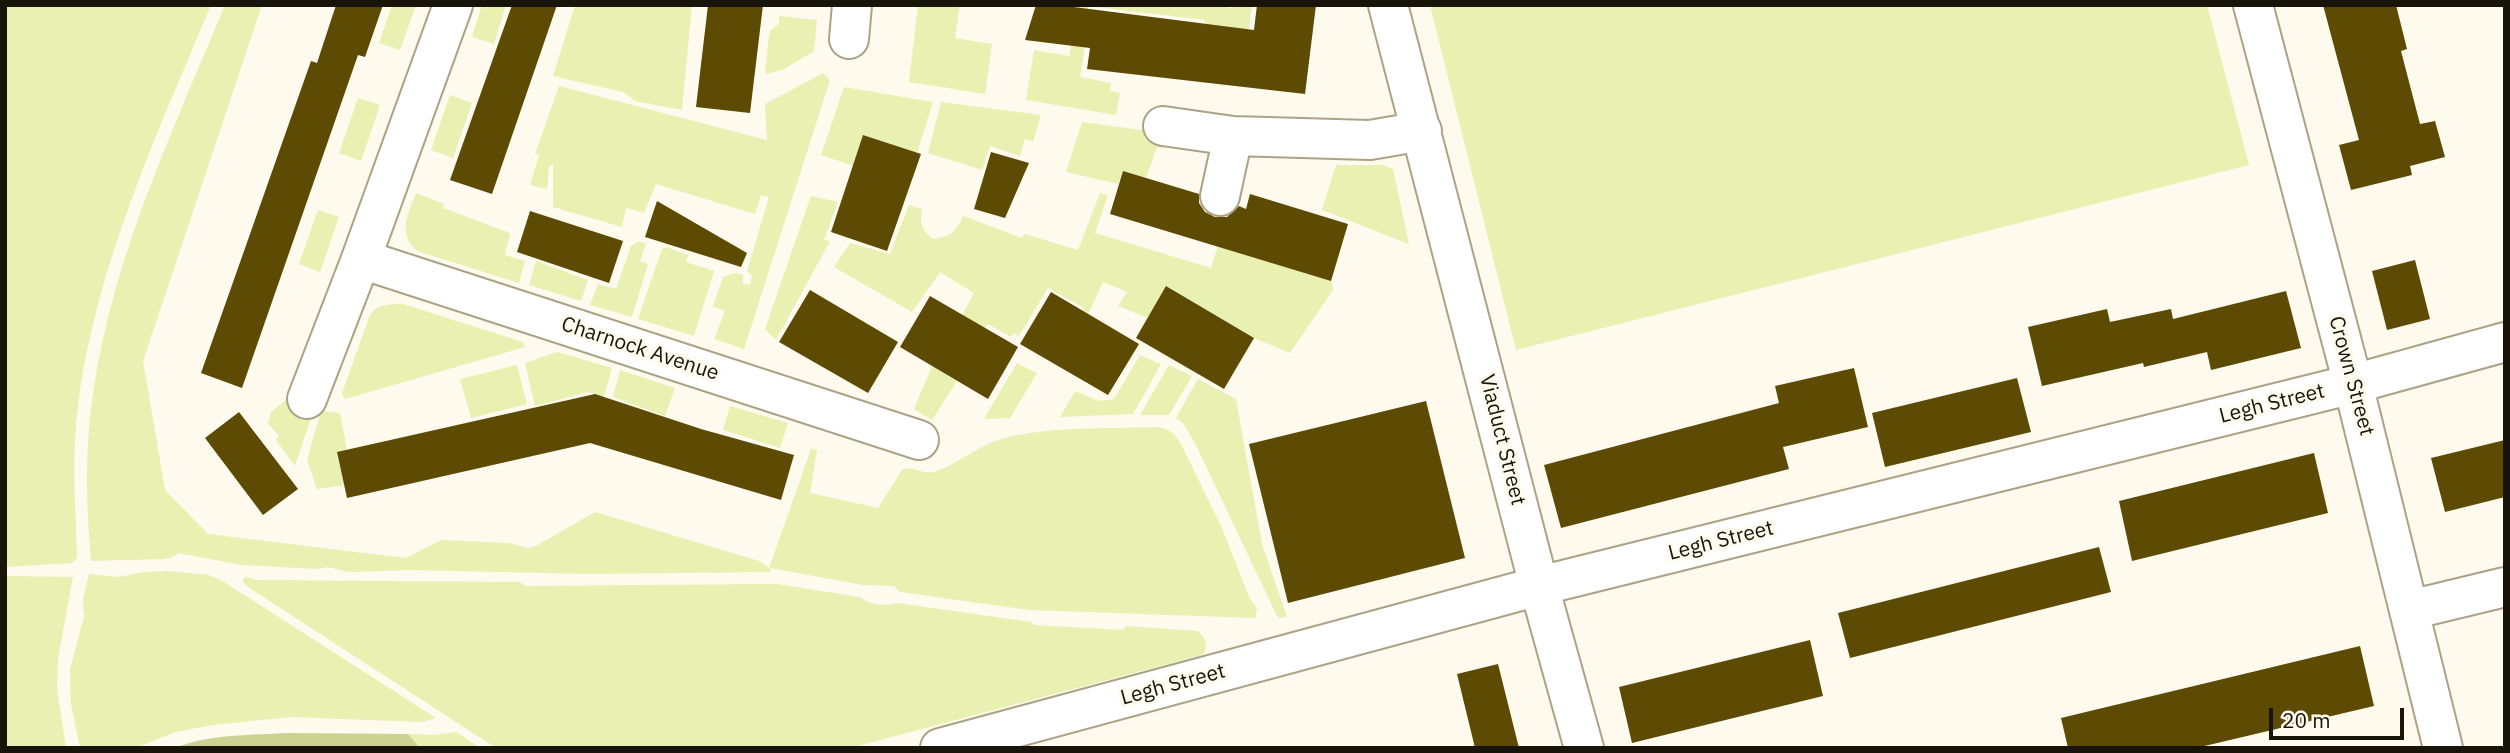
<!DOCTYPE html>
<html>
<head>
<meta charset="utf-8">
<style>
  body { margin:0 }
  #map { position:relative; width:2510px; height:753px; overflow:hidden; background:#fefaee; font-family:"IBM Plex Sans",sans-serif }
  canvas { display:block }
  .frame { position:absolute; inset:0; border:7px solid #181409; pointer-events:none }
  .scale { position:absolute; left:2269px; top:708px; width:135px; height:32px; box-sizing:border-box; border:4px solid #181409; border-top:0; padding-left:9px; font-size:21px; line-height:24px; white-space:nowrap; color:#181409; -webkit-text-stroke:5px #fefaee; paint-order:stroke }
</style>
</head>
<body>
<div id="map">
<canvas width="2510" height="753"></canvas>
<div class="frame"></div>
<div class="scale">20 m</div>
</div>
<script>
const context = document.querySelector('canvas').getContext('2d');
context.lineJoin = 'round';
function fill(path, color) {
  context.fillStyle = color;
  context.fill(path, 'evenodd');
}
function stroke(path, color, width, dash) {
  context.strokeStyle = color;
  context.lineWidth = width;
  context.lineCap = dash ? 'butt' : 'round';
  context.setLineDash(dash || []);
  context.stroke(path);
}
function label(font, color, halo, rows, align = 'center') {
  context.font = font + ' "IBM Plex Sans",sans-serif';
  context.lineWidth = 7;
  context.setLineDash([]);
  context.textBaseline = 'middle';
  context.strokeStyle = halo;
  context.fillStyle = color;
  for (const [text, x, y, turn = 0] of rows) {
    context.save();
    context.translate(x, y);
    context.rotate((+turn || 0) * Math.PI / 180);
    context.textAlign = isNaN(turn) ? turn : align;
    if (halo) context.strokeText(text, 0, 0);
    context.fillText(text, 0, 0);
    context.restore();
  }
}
const green = new Path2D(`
  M5,5H211C155,139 90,278 76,425C72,468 76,514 77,558L72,563L5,567Z
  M225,5H262L143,361L165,490L208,534L406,558L441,540L509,543L528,548L536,546L595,512L759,561L769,568L811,449L817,450L810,493L878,508L902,470C913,465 922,475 933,472C957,466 976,446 1001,439C1050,426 1106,429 1157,427C1171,429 1175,434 1182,446L1222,528L1249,597L1257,609L1255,618L1029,610L900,592L894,586L863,585L770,568V572L587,574L410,570L348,572L328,567L318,569L242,565L178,553L173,557L163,559L91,561C87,514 85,465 90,418C105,274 170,137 225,5Z
  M392,5H416L400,50L379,43Z
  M482,5H506L494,44L472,37Z
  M575,5H692L682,110L635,101L623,92L553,76Z
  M918,5H960L955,38L992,44L985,94L909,82Z
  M1074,5H1227L1231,9L1235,5H1252L1248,35L1198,80L1205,20L1088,6L1087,18L1073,16Z
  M1430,5H2207L2249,165L1516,350Z
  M779,16L817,20L814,51L784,69L767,74L765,72L769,36L771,30L779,24Z
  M1073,38L1086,40L1080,77L1111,83L1110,91L1120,93L1116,115L1026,100L1034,50L1069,56Z
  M823,73L830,80L744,349L714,339L725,311L713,306L723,277L735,273L743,275V284L750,285L752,276L747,271L769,197L761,195L755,214L656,184L644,213L626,208L622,227L553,207V164L549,166L547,189L530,185L539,155L535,154L559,86L767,140L765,104Z
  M844,87L933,102L917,153L864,135L854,166L821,155Z
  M450,95L472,103L453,158L431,150Z
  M358,98L380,105L361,161L339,153Z
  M941,102L1041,115L1033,142L1025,139L1020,156L990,146L982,170L928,153Z
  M1082,122L1156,132L1162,139L1163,149L1157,147L1146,178L1123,171L1118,184L1066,172Z
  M1336,165H1383L1393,169L1409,244L1322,210Z
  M416,193L444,204L443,208L510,233L505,255L525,261L519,283L417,251C397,233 408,213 416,193Z
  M1100,193L1108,195L1095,233L1211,268L1230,208L1246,211L1264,260L1331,281L1333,290L1290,353L1254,338L1167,286L1148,318L1118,306L1127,292L1103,282L1083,325L1078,321L1084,308L1048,288L1019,336L1014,333L1011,337L988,324L981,332L959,321L974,293L940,272L912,312L834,267L850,243L890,254L909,205L922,209C919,223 922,231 933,239C951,237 956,232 963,216L1022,238L1025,234L1078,250Z
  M811,196L838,202L824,240L830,241L776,340L765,329Z
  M318,210L339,217L320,272L299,264Z
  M639,241L646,244L640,261L648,264L632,317L590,305L598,284L616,289L631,246Z
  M667,247L688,255L686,262L714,271L694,336L638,319L662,249Z
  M536,261L588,280L581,301L529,285Z
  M394,304H403L523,342L525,347L345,399L342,393L370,315C376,306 383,305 394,304Z
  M557,352L612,368L604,397L588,392L535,406L525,363Z
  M1140,355L1161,364L1133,414L1060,417L1075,391L1099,401L1114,399Z
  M1017,363L1037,373L1010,418L984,419Z
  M517,365L527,404L471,418L460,379Z
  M1169,365L1192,376L1169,415H1140Z
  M932,366L957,381L932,420L914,409Z
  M620,370L675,388L665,416L613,397Z
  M1198,379L1236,399L1262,544L1287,617L1279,618L1276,614L1195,443L1183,423L1176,418Z
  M286,400L314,409L295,466L276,440L279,436L268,424L271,412Z
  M730,406L788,423L780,448L723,430Z
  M321,411L340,413L347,450L337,453L344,485L317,489L307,460Z
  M168,571L209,575L224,582L436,718L422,722L291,717L213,725L175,732L135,748H80L71,704L70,669L84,617L83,599L89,574L119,577L144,572Z
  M5,576L73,577L58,658L57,690L66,748H5Z
  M246,577L256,580L520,582L525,586L777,584L860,597C869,605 887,607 897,603L1031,622L1035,625L1123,630L1126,626L1198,631C1205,637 1210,648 1202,655L850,748H496L248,587L243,582V579Z
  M456,732L480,748H420L408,734L433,735Z`);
const forest = new Path2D(`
  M288,733L408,734L420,748H176C207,734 254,735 288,733Z`);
const building = new Path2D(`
  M336,5H383L365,57L358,55L242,388L201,373L311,61L317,63Z
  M512,5H557L492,194L450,180Z
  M708,5H763L750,113L696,107Z
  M1036,5H1058L1254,30L1257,5H1316L1305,94L1087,69L1090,48L1025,40Z
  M2323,5H2396L2407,49L2401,51L2420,124L2435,121L2445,157L2410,166L2412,175L2351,190L2339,145L2359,140Z
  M863,135L921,154L887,251L831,232Z
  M991,152L1029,163L1005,218L974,209Z
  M1123,171L1199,194V203L1205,212L1215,217H1227L1239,206L1246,209L1250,194L1348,224L1331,281L1110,214Z
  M657,201L747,253L741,267L645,237Z
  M530,211L623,241L609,283L517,252Z
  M2415,260L2430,319L2387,330L2372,271Z
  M1166,286L1254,338L1224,389L1136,338Z
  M810,290L898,342L868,393L779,342Z
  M2286,291L2301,348L2211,370L2207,352L2144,367L2143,363L2042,386L2028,327L2107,309L2110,322L2171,309L2173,319Z
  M1051,292L1139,344L1108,395L1020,344Z
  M930,296L1018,347L988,399L900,347Z
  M1854,368L1868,427L1783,447L1789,469L1561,528L1544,465L1779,403L1775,386Z
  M2017,378L2031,432L1885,467L1872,413Z
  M595,394L701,429L794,455L781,500L590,443L347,498L337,452Z
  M1426,401L1465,558L1288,603L1249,444Z
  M239,412L298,489L263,515L205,438Z
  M2505,440V497L2445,512L2431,458Z
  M2314,453L2328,513L2132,561L2119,501Z
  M2099,547L2111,592L1850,658L1838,613Z
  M1810,640L1823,696L1632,743L1619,687Z
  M2360,646L2374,706L2196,748H2068L2061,718Z
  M1498,664L1519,748H1475L1457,674Z`);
const street = new Path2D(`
  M1388,5L1539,586L1584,748
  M2253,5L2353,384L2443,748
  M849,39L852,5
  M1163,126L1233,136
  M1220,196L1233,136L1370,140L1422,131
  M361,259L919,440
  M307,399L361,259L453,5
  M2410,610L2505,587
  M940,748L1539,586L2353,384L2505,342`);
const streetNames = [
  ["Charnock Avenue",640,349,18],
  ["Crown Street",2351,376,75],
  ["Legh Street",2272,404,-14],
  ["Viaduct Street",1502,440,76],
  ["Legh Street",1721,541,-14],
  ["Legh Street",1173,685,-15]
];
fill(green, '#e8f0b2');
fill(forest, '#cbd292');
fill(building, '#5d4a03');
stroke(street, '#aca285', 42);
stroke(street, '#fff', 38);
label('21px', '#181409', '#fefaee', streetNames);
</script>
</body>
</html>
